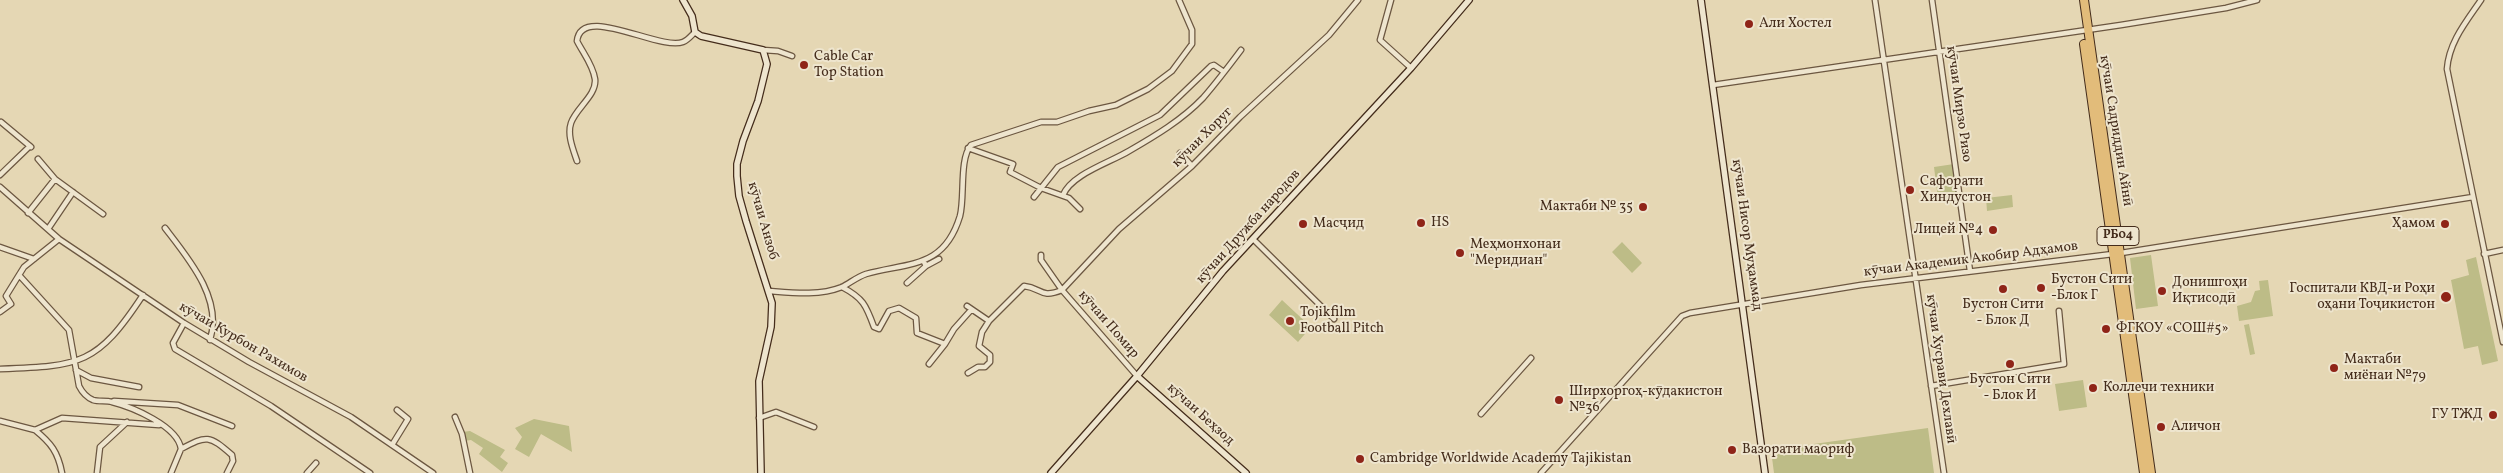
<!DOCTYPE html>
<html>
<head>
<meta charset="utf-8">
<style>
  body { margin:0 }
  canvas { display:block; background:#e5d7b4 }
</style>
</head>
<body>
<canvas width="2503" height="473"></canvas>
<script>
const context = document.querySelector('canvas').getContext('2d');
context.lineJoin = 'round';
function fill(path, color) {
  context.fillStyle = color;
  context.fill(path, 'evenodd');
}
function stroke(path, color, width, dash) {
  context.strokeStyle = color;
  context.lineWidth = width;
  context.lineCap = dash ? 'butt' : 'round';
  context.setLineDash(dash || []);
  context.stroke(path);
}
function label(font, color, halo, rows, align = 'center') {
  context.font = font + ' Vollkorn,serif';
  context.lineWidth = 4;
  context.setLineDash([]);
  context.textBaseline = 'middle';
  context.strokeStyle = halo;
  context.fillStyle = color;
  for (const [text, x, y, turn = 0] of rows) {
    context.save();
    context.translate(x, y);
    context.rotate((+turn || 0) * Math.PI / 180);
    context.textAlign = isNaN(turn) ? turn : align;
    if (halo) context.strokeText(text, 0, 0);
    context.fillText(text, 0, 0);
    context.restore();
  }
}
const green = new Path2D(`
  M1954,164L1958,196L1938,199L1934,167Z
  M2012,195L2013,207L1987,211L1986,198Z
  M1622,242L1642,263L1632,273L1612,252Z
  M2151,255L2158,306L2136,309L2130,258Z
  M2476,257L2498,361L2482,365L2478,346L2464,349L2451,280L2469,275L2466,260Z
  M2268,280L2273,316L2239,321L2237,306L2251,302L2255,291L2260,290L2259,281Z
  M1282,300L1311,327L1298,342L1269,315Z
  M2249,324L2255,354L2250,355L2244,325Z
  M2083,380L2087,407L2059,411L2055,384Z
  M534,419L569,426L572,452L541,434L529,457L515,449L522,437L515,428Z
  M1928,428L1934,473H1774L1771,450Z
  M470,431L505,450L500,457L508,463L502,472L479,454L483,448L471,440L464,441L462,432Z`);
const street = new Path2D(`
  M1391,0L1380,40L1411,68
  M1875,0L1944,473
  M1932,0L1970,271
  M2481,0C2466,22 2449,42 2447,69L2503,342
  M763,50L778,51L792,56
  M1713,85L2121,25L2226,8L2257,0
  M1,122L31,147
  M968,148L1013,164L1010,172L1041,188L1069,198L1080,209
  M1180,153L1192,166
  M38,159L55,179
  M577,161C573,149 567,135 571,123C576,108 597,95 595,79C593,65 583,53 577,41C581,3 659,51 683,42C688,40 691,36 695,32
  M0,175L30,146
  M0,187L59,239L184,323L249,362L351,417L433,473
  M1063,195C1072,174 1109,163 1129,151C1155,136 1182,120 1203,98C1216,83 1229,66 1241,50
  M1034,197L1058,167L1160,115L1211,66L1214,65L1224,72
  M28,213L55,179L103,214
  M165,228C189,259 223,299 210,340
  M48,229L73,192
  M59,239L24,267L19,275L69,330L79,386C82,392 86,397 93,400C99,402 106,400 112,402C132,407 178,426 181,449L171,473
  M1253,239L1334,319
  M0,247L34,259
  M2484,254L2503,250
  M1041,255V260L1062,290L1137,376
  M926,266L939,259
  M907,283L926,266L924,262
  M842,287C863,298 866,305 874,327L879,329L889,311L899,308L916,318L917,333L945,344L954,329L971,310
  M770,291C794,293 819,296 842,287C850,283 857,277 866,274C909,262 944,269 960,216C965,197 959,159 971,145L1041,122H1057L1089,111L1116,105L1148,89L1172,71L1192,44V30L1179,0
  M967,306L989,321L1024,286C1042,288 1040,299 1062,290L1119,229L1192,166L1240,117L1329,35L1358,0
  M0,312L11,304L6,296L19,275
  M184,323L173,343L175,349L271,406L370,473
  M929,364L945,344
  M0,369C81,366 97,365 143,295
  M76,370L91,378L139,387
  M968,373L978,367H985L990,362V355L979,346L982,332L989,321
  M1931,386L2064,364L2059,311
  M114,401L178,405L232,426
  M1481,414L1531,358
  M455,417L462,434L470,473
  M759,418L776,412L814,427
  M0,421L35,430L62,418L159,425
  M35,430C51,443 58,452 62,473
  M392,445L408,419L397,410
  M181,449C207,435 209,435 232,455L233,461L227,473
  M97,473L100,447L127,422
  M307,473L316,463
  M1541,473L1682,316L1690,313L1861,285L2121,253L2473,197`);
const secondary = new Path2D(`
  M683,0L692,16L695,32L701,36L763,50L767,64L758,101L743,141L737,164V176L739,196L746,221L772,303L771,327L759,381L761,473
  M1701,0L1765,473
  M1137,376L1246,473
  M1051,473L1137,376L1223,271L1411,68L1469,0`);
const highway = new Path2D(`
  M2084,0L2151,473
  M2084,44L2144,473`);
const markers = [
  [1749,24,5,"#8f2418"],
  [804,65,5,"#8f2418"],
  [1910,190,5,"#8f2418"],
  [1643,207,5,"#8f2418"],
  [1421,223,5,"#8f2418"],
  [1303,224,5,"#8f2418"],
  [2445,224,5,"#8f2418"],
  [1993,230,5,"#8f2418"],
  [1460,253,5,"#8f2418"],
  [2041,288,5,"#8f2418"],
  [2003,289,5,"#8f2418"],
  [2162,291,5,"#8f2418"],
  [2446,297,6,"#8f2418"],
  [1290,321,5,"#8f2418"],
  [2106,329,5,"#8f2418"],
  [2010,364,5,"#8f2418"],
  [2334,368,5,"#8f2418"],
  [2093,388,5,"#8f2418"],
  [1559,400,5,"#8f2418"],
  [2493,415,5,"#8f2418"],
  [2161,427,5,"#8f2418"],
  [1732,450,5,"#8f2418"],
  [1360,459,5,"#8f2418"]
];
const shields = [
  [2118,236,42]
];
const shieldNames = [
  ["РБ04",2118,236]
];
const poiNames = [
  ["Али Хостел",1759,24],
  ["Cable Car",814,57],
  ["Top Station",814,73],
  ["Сафорати",1920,182],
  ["Хиндустон",1920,198],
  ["Мактаби № 35",1633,207,"right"],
  ["HS",1431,223],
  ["Масҷид",1313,224],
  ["Ҳамом",2435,224,"right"],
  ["Лицей №4",1983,230,"right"],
  ["Меҳмонхонаи",1470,245],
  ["\"Меридиан\"",1470,261],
  ["Бустон Сити",2051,280],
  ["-Блок Г",2051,296],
  ["Донишгоҳи",2172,283],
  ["Иқтисодӣ",2172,299],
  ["Госпитали КВД-и Роҳи",2435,289,"right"],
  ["оҳани Тоҷикистон",2435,305,"right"],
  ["Бустон Сити",2003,305,"center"],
  ["- Блок Д",2003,321,"center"],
  ["Tojikfilm",1300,313],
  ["Football Pitch",1300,329],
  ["ФГКОУ «СОШ#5»",2116,329],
  ["Мактаби",2344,360],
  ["миёнаи №79",2344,376],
  ["Бустон Сити",2010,380,"center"],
  ["- Блок И",2010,396,"center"],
  ["Коллечи техники",2103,388],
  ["Ширхоргоҳ-кӯдакистон",1569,392],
  ["№36",1569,408],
  ["ГУ ТЖД",2483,415,"right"],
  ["Аличон",2171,427],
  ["Вазорати маориф",1742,450],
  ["Cambridge Worldwide Academy Tajikistan",1370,459]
];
const streetNames = [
  ["кӯчаи Мирзо Ризо",1958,104,82],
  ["кӯчаи Садриддин Айнӣ",2115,131,81],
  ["кӯчаи Хоруг",1203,138,-45],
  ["кӯчаи Анзоб",762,221,74],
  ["кӯчаи Дружба народов",1249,227,-48],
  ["кӯчаи Нисор Муҳаммад",1746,235,82],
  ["кӯчаи Академик Акобир Адҳамов",1971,260,-7],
  ["кӯчаи Помир",1108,325,49],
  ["кӯчаи Курбон Рахимов",243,343,30],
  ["кӯчаи Хусрави Дехлавӣ",1940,369,82],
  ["кӯчаи Беҳзод",1200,415,42]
];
fill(green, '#bdbc87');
stroke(street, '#6c5741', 7);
stroke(secondary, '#442c1b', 8);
stroke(highway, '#442c1b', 10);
stroke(street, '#eee5ce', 4.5);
stroke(secondary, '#eee5ce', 5.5);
stroke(highway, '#e2bc7a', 8);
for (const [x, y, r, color] of markers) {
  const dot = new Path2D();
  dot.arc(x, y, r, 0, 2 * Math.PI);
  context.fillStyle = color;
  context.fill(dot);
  stroke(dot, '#eee5ce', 2);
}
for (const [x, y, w] of shields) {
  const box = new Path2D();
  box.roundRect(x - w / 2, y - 9.5, w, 19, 4);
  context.fillStyle = '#eee5ce';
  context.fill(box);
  stroke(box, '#442c1b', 1);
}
label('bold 12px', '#442c1b', null, shieldNames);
label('14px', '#442c1b', '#eee5ce', poiNames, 'left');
label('14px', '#442c1b', '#eee5ce', streetNames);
</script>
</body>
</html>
